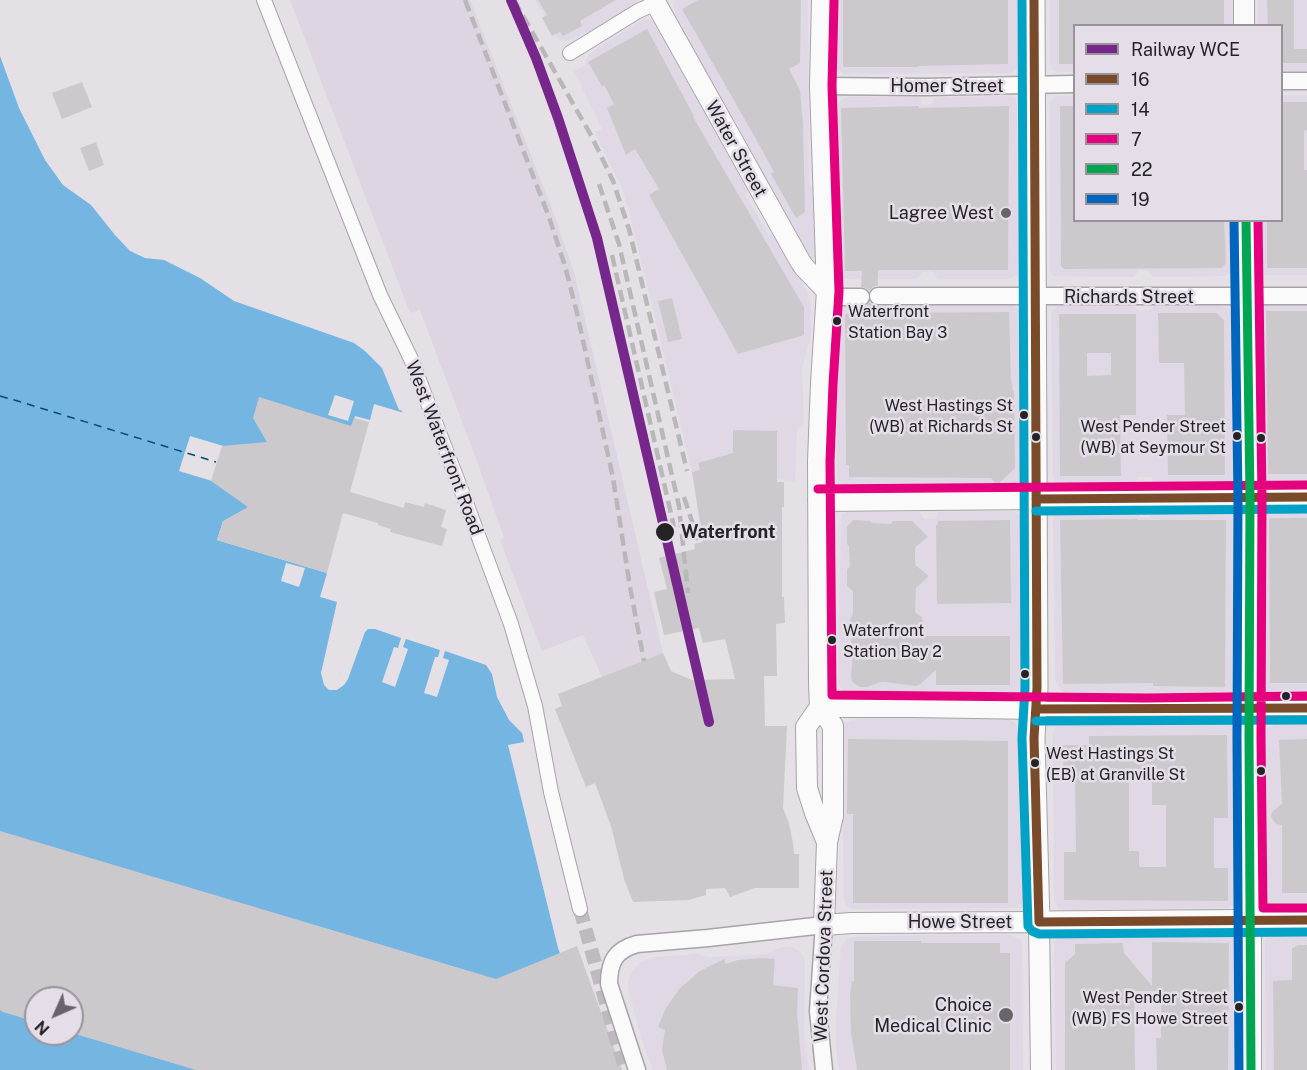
<!DOCTYPE html>
<html>
<head>
<meta charset="utf-8">
<style>
  body { margin:0 }
  #map { position:relative; width:1307px; height:1070px; overflow:hidden; background:#e4e0e5; font-family:"Public Sans",sans-serif }
  canvas { display:block }
  .legend { position:absolute; left:1073px; top:24px; width:210px; height:198px; box-sizing:border-box; background:#e5dde8; border:2px solid #99939b; margin:0; padding:8px 10px; list-style:none; font-size:18px; color:#262327 }
  .legend li { display:flex; align-items:center; gap:12px; height:30px }
  .legend b { width:30px; border:2px solid #99939b }
  .north { position:absolute; left:24px; top:986px; width:60px; height:60px; box-sizing:border-box; background:#e5dde8; border:2px solid #99939b; border-radius:50%; rotate:225deg; font-size:16px; font-weight:700; line-height:24px; text-align:center; color:#262327 }
  .north::after { content:''; display:block; margin:auto; width:21px; height:27px; background:#68656a; clip-path:polygon(50% 0,100% 100%,50% 72%,0 100%) }
</style>
</head>
<body>
<div id="map">
<canvas width="1307" height="1070"></canvas>
<ul class="legend">
<li><b style="height:8px;background:#77278b"></b>Railway WCE</li>
<li><b style="height:8px;background:#7a4b2a"></b>16</li>
<li><b style="height:8px;background:#02a2c6"></b>14</li>
<li><b style="height:8px;background:#e5007d"></b>7</li>
<li><b style="height:8px;background:#00a651"></b>22</li>
<li><b style="height:8px;background:#0065bd"></b>19</li>
</ul>
<div class="north">N</div>
</div>
<script>
const context = document.querySelector('canvas').getContext('2d');
context.lineJoin = 'round';
function fill(path, color) {
  context.fillStyle = color;
  context.fill(path, 'evenodd');
}
function stroke(path, color, width, dash) {
  context.strokeStyle = color;
  context.lineWidth = width;
  context.lineCap = dash ? 'butt' : 'round';
  context.setLineDash(dash || []);
  context.stroke(path);
}
function label(font, color, halo, rows, align = 'center') {
  context.font = font + ' "Public Sans",sans-serif';
  context.lineWidth = 5;
  context.setLineDash([]);
  context.textBaseline = 'middle';
  context.strokeStyle = halo;
  context.fillStyle = color;
  for (const [text, x, y, turn = 0] of rows) {
    context.save();
    context.translate(x, y);
    context.rotate((+turn || 0) * Math.PI / 180);
    context.textAlign = isNaN(turn) ? turn : align;
    if (halo) context.strokeText(text, 0, 0);
    context.fillText(text, 0, 0);
    context.restore();
  }
}
const commercial = new Path2D(`
  M535,0H638L634,8L623,14L592,32H586L566,41L559,40Z
  M676,0H808L809,184L816,191L817,257L813,259H810L805,252L734,120L728,115L677,16L673,6Z
  M836,0H1017V67L1013,72L1008,73L843,74L837,69L836,63Z
  M1050,0H1232V25L1074,26V72H1058L1053,70L1050,63Z
  M1258,0H1307V71H1282V26L1258,25Z
  M648,19L654,20L659,26L748,188L745,195L768,234L777,237L800,276L810,300L811,308V336L802,369L804,422L797,429L795,481L692,471L629,211L622,188L595,133L602,129L579,81L573,72L586,65V59L589,54L642,20Z
  M1282,95H1307V275H1264L1260,273L1259,269V221L1282,220Z
  M1008,96L1014,98L1016,100L1017,104L1019,269L1017,275L1010,279H938L936,277L932,271L922,272L919,277L916,279H846L840,277L837,272V109L838,104L841,100L847,97H918L920,99L921,104L932,105L934,99L938,97Z
  M1056,96H1074V220L1234,221V268L1232,272L1225,276L1153,277L1147,270H1139L1134,277L1053,276L1050,271V102Z
  M1010,304L1018,309L1020,315L1021,474L1018,483L1015,485L1009,486H845L840,484L837,479V312L840,308L849,306Z
  M1220,305L1229,309L1234,318L1235,475L1234,480L1227,484H1157L1153,482L1151,477H1139L1133,485H1063L1055,482L1053,476L1051,313L1052,311L1058,306H1133L1139,311H1148L1155,306Z
  M1266,305H1307V483H1267L1262,478L1260,310Z
  M1307,510V701L1274,700L1265,694L1261,684L1260,519L1261,515L1266,511H1269Z
  M1013,511L1019,515L1020,520L1021,686L1019,690L1013,694L1004,695L848,693L842,690L838,683L841,515L847,512H920L924,519H935L938,512Z
  M1059,512H1137L1140,517L1150,518L1153,512H1228L1233,514L1235,519L1237,688L1234,698L1231,700L1226,702L1070,694H1065L1060,689L1055,679L1053,520L1055,514Z
  M1225,716L1233,719L1235,725L1234,745L1236,899L1234,905L1228,908L1064,910L1058,908L1054,900L1053,734L1056,725L1059,720L1068,718Z
  M862,718H1004L1009,719L1017,725L1021,737L1023,898V902L1018,908L855,909H851L846,906L844,900L841,729L846,723L852,720Z
  M1276,724H1307V908H1272L1267,905L1265,900L1264,737L1267,728Z
  M1273,932H1307V1070H1266L1265,941L1268,935Z
  M1231,933L1234,937L1236,943L1237,1070H1056L1054,941L1059,936L1064,934Z
  M920,935H1011L1020,939L1022,945L1023,1070H839L836,1044V1020L841,946L848,938L854,937Z
  M782,947H793L799,951L804,957L805,967L804,1033L809,1070H653L642,1040L629,993L628,981L633,970L641,962L655,957L686,955L694,953L709,957L766,954L773,952Z`);
const built = new Path2D(`
  M290,0H470L554,214L574,272L663,653L602,677L583,635L542,651L500,540L504,538L478,464L420,310L410,313Z`);
const water = new Path2D(`
  M0,31L44,144L62,175L142,247L230,287L282,305L382,356L404,406L341,608L327,671L329,679H337L362,620L489,652L518,714L524,742L508,745L558,948L602,1070H0ZM36,998H72V1034H36Z`);
const pier = new Path2D(`
  M0,28L2,29L8,40L51,152L65,173L87,187L105,210L143,244L171,253L193,262L232,284L283,302L319,320L365,338L384,354L398,374L406,405L403,411L399,410L382,368L365,351L354,343L234,301L200,278L164,260L145,258L130,251L115,235L91,205L63,185L45,160L19,108L0,56Z
  M335,395L354,401L348,421L328,415Z
  M374,404L404,413L344,609L330,671L332,677L339,674L355,625L360,618L368,613L490,649L502,671L507,670L510,671L525,736L509,720L497,697L492,674L486,665L445,651L443,658L449,660L437,697L424,693L435,657H438L440,650L406,639L403,647L408,649L395,687L382,682L394,647L398,648L401,638L375,629H368L365,632L348,679L344,685L337,690H329L324,685L321,673L337,602L320,597L327,573L217,540L223,521L294,542L304,509L179,471L190,436L314,473L352,426L355,416L370,420Z
  M286,563L305,568L299,587L281,581Z`);
const ferry = new Path2D(`
  M0,396L21,402L216,462`);
const building = new Path2D(`
  M538,0H616L580,21L582,26L563,36L560,32L552,36L542,18L547,15Z
  M698,0H801L800,63L789,69L800,90L803,124L805,212L796,218L771,174L774,172L761,148L682,9Z
  M843,0H1008V64L918,66V67H843Z
  M1059,0H1224V26H1074V64H1059Z
  M1267,0H1294V49H1307V63H1281V26H1268Z
  M647,29L694,116L693,117L804,307V335L738,354L649,195L659,189L635,149L626,155L607,108L614,104L604,85L602,86L588,62Z
  M82,82L92,107L62,119L52,93Z
  M1281,102H1307V130L1304,131V170H1307V268H1267V220H1281Z
  M918,106L919,108L1009,106L1008,270H878V285L873,287L869,291L866,288L861,287L862,271H845L841,108Z
  M1060,106H1074V220H1224L1226,263L1222,268L1064,269L1061,266Z
  M96,142L104,165L89,171L80,148Z
  M672,298L682,339L668,342L658,301Z
  M870,302L873,305L878,306V313L1009,312L1011,379L1013,391H1014L1015,468L997,485L991,478L849,477V465H846L845,314L860,313V308L866,306Z
  M1266,311H1307V474H1268Z
  M1158,313H1217L1224,320L1225,475H1168L1167,415H1185L1184,363H1159Z
  M1059,314H1136V415H1120L1121,476H1060ZM1087,353H1111V375L1087,376Z
  M259,397L351,426L354,418L369,422L350,492L404,508L405,502L424,507L425,503L446,510L441,527L447,529L442,546L390,532L391,529L378,525V523L343,513L327,573L217,540L223,521L248,507L211,481L222,446L267,442L253,418Z
  M733,430L777,431V482H784V507H782V597H784L785,623L776,624L777,676H764L765,726H787L783,808L789,823L793,843L794,854H799V888H755L730,897L725,888L706,889V895L689,900L633,902L624,879L611,826L595,783L586,787L555,709L562,706L558,694L663,653L671,671L692,680L735,679L725,639L703,643L699,628L664,635L654,592L667,589L659,558L695,549L694,544L703,542L692,472L700,470L698,463L733,453Z
  M1269,518H1307V683H1270Z
  M1137,519V520H1226L1225,687L1153,686V683L1063,684L1060,520Z
  M853,520L870,521L872,523L891,524L893,521H912L928,537L915,547V565L929,576L916,588L915,612L922,617L924,636H1010V685H936V670L919,685L916,686L885,682H881L867,687H860L856,685L852,681L851,675L853,654L849,622L853,614V591L847,586V569L850,567L849,546L847,544V527Z
  M1010,520L1011,603L937,604L936,525H938V521Z
  M1227,735L1228,818H1214V868H1228V901L1064,900V852H1076L1075,778H1064L1063,745H1089V736ZM1129,778H1152V805H1166V867H1139V851H1129Z
  M848,739L1008,741V903H853V814H847Z
  M1307,739V893H1282V825L1276,824L1271,817L1272,812L1282,804L1279,740Z
  M0,831L496,979L577,946L622,1070H196L72,1033V998H36V1022L3,1012L0,1010Z
  M854,941H921V943H1000V953H1010V1070H857L851,1032L850,993L852,981H854Z
  M1152,942L1229,943L1228,1070H1157L1156,1038H1161V991H1134L1135,1070H1065V963L1075,954V944L1123,943L1124,953L1152,986Z
  M1298,945H1307V1070H1274L1273,981L1292,980V948L1295,947Z
  M762,958L775,959L773,985L798,988L797,1012L802,1070H667L662,1050L665,1030L658,1027L665,1010L679,989L700,971L724,959L726,964L738,960Z`);
const minorTunnel = new Path2D(`
  M580,909L614,1032L626,1070`);
const minor = new Path2D(`
  M264,0L380,295L411,359L465,500L511,624L535,706L551,792L580,909
  M570,53L638,11L656,3
  M1036,709L1307,708`);
const tertiary = new Path2D(`
  M1282,81H1307
  M820,86L925,87L1074,84
  M827,291L842,297H861
  M878,296H1307
  M637,1070L609,984C609,962 615,950 637,944L708,938L824,925L818,1011L824,1070`);
const secondary = new Path2D(`
  M654,0L800,261L804,267L827,291
  M822,0L820,86L827,291L821,383L818,461L819,683L820,707L833,726V816L827,842L824,925L851,923L1039,922L1041,1070
  M1244,0V26
  M1246,220L1250,497L1249,737L1251,897V1070
  M818,501L1036,499
  M820,707H913L1036,709
  M820,707L806,727L807,788L815,813L827,842`);
const primary = new Path2D(`
  M1034,0L1037,688L1034,738L1039,922L1307,920
  M1036,499L1307,497`);
const rail = new Path2D(`
  M465,0L549,217L565,266L577,313L613,478L630,587L644,661
  M514,0L592,137L613,181L629,229L687,471
  M599,184L619,244L679,506L688,593
  M612,255L674,527
  M684,497L698,540`);
const bus1 = new Path2D(`
  M1034,0L1037,688L1034,738L1039,922L1307,920
  M1036,499L1307,497
  M1036,709L1307,708`);
const bus2 = new Path2D(`
  M1022,0L1025,688L1022,738L1028,926L1032,931L1039,934L1307,932
  M1036,511L1307,509
  M1036,721L1307,720`);
const bus3 = new Path2D(`
  M834,0L832,86L839,291L833,384L830,461L832,695L1146,698L1307,696
  M1258,220L1262,497L1261,737L1263,908H1307
  M818,489L1307,485`);
const bus4 = new Path2D(`
  M1246,220L1250,497L1249,737L1251,1070`);
const bus5 = new Path2D(`
  M1234,220L1238,497L1237,737L1239,1070`);
const rail1 = new Path2D(`
  M511,0L536,58L558,118L597,238L709,722`);
const markers = [
  [1006,213,6,"#68656a"],
  [837,321,5,"#262327"],
  [1024,415,5,"#262327"],
  [1237,436,5,"#262327"],
  [1036,437,5,"#262327"],
  [1261,438,5,"#262327"],
  [665,532,10,"#262327"],
  [832,640,5,"#262327"],
  [1025,674,5,"#262327"],
  [1286,696,5,"#262327"],
  [1035,763,5,"#262327"],
  [1261,771,5,"#262327"],
  [1239,1007,5,"#262327"],
  [1006,1015,8,"#68656a"]
];
const busNames = [
  ["Waterfront",848,312],
  ["Station Bay 3",848,333],
  ["West Hastings St",1013,406,"right"],
  ["(WB) at Richards St",1013,427,"right"],
  ["West Pender Street",1226,427,"right"],
  ["(WB) at Seymour St",1226,448,"right"],
  ["Waterfront",843,631],
  ["Station Bay 2",843,652],
  ["West Hastings St",1046,754],
  ["(EB) at Granville St",1046,775],
  ["West Pender Street",1228,998,"right"],
  ["(WB) FS Howe Street",1228,1019,"right"]
];
const streetNames = [
  ["Homer Street",947,86],
  ["Water Street",736,149,61],
  ["Richards Street",1129,297],
  ["West Waterfront Road",444,448,69],
  ["Howe Street",960,922],
  ["West Cordova Street",824,956,-88]
];
const poiNames = [
  ["Lagree West",994,213],
  ["Choice",992,1005],
  ["Medical Clinic",992,1026]
];
const stopNames = [
  ["Waterfront",681,532]
];
fill(commercial, '#e1d8e5');
fill(built, '#ded5e2');
fill(water, '#75b5e1');
fill(pier, '#e4e0e5');
stroke(ferry, '#014d75', 1.5, [8, 6]);
fill(building, '#ccc9cd');
stroke(minorTunnel, '#bebabf', 14, [14, 7]);
stroke(minor, '#a6a4a7', 16);
stroke(tertiary, '#a6a4a7', 19);
stroke(secondary, '#a6a4a7', 22);
stroke(primary, '#a6a4a7', 23);
stroke(minor, '#fbfafb', 14);
stroke(tertiary, '#fbfafb', 16);
stroke(secondary, '#fbfafb', 20);
stroke(primary, '#fbfafb', 21);
stroke(rail, '#b9b8b9', 4.5, [12, 6]);
stroke(bus1, '#7a4b2a', 9);
stroke(bus2, '#02a2c6', 9);
stroke(bus3, '#e5007d', 9);
stroke(bus4, '#00a651', 9);
stroke(bus5, '#0065bd', 9);
stroke(rail1, '#77278b', 10);
for (const [x, y, r, color] of markers) {
  const dot = new Path2D();
  dot.arc(x, y, r, 0, 2 * Math.PI);
  context.fillStyle = color;
  context.fill(dot);
  stroke(dot, '#e5dde8', 2);
}
label('16px', '#262327', '#e5dde8', busNames, 'left');
label('18px', '#262327', '#e5dde8', streetNames);
label('18px', '#262327', '#e5dde8', poiNames, 'right');
label('bold 18px', '#262327', '#e5dde8', stopNames, 'left');
</script>
</body>
</html>
